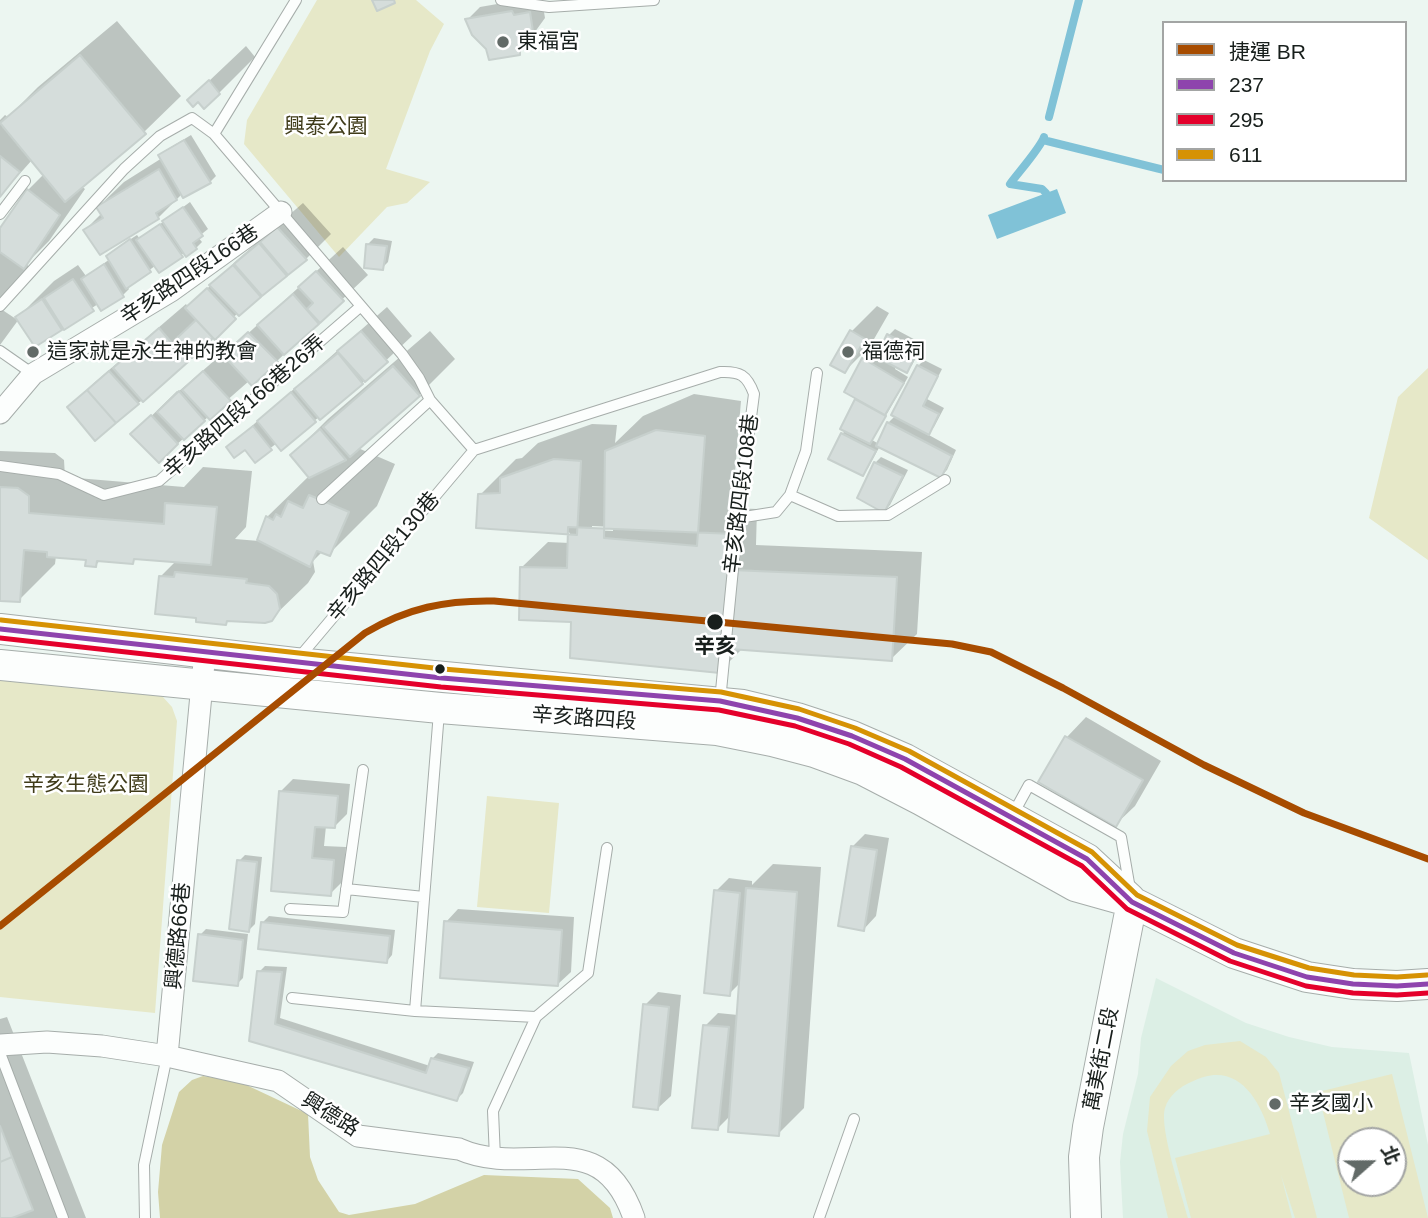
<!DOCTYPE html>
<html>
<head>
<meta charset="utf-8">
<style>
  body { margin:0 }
  #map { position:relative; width:1428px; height:1218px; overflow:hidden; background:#ecf6f1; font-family:Helvetica,"Noto Sans TC",sans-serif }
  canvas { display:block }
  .legend { position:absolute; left:1162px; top:21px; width:245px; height:161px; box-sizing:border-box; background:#fff; border:2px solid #a3a5a4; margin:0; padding:9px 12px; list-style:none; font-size:21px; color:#181f1c }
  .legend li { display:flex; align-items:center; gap:14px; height:35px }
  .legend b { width:35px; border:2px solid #a3a5a4 }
  .north { position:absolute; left:1337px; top:1127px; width:70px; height:70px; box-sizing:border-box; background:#fff; border:2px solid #a3a5a4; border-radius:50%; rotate:69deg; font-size:19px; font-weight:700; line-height:28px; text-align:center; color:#181f1c }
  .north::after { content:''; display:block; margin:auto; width:24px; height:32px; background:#626a67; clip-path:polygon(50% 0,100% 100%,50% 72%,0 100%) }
</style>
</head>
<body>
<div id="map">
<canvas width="1428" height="1218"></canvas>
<ul class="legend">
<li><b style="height:9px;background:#a74c00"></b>捷運 BR</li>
<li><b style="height:9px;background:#8e44ad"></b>237</li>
<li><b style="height:9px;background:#e4002b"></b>295</li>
<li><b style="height:9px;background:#d69204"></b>611</li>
</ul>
<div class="north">北</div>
</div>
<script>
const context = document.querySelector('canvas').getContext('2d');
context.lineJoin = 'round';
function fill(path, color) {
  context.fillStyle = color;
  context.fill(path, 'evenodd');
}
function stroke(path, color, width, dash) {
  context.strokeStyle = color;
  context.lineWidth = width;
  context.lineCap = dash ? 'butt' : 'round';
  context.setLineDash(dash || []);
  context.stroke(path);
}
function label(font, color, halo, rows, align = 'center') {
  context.font = font + ' Helvetica,"Noto Sans TC",sans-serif';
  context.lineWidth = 5;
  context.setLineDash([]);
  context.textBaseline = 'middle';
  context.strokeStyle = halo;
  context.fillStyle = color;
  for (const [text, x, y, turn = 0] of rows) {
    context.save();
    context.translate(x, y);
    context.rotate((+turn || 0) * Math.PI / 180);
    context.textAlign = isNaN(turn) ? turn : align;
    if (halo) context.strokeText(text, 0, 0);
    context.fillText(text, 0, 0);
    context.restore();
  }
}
const built = new Path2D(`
  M1156,978L1246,1023L1289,1037L1332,1047L1409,1053L1428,1145V1218H1123L1120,1162L1123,1134L1138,1074L1141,1038ZM1351,1141H1393V1183H1351Z`);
const green = new Path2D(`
  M317,0H416L444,24L430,51L386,169L430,182L407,203L387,207L339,257L244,144L247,120Z
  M1428,368V560L1369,518L1398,397Z
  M0,678L162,696L172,707L177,721L155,1013L0,997Z
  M487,796L559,803L549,913L477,907Z
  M1240,1041L1266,1057L1279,1073L1317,1218H1295L1281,1175L1292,1218H1191L1175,1158L1270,1134C1259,1096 1235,1059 1191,1082C1180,1087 1169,1095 1165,1108C1159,1128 1182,1195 1188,1218H1168L1147,1131L1150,1097L1171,1066L1188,1051L1205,1045Z
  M1392,1074L1428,1218H1349L1318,1092ZM1351,1141H1393V1183H1351Z`);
const forest = new Path2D(`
  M203,1076L240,1082L308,1114L310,1157L318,1180L339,1212L349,1215L415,1204L484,1175L578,1179L610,1208L613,1218H160L158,1192L162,1145L179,1092L192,1080Z`);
const water = new Path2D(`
  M1057,189L1066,213L997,239L988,215Z`);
const shadow = new Path2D(`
  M520,0L526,3L542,0L545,18L532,36V40L519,53L488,48L467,20L480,7Z
  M117,21L181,96L144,132L81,186L85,189L49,241L26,264L31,268L0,302V231L28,190L44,174L32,160L0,196V120L5,115L8,117L38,87Z
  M246,46L255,57L219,93L189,100Z
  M191,135L216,176L210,182L183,195L182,194L158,218L85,230L102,213L98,207L124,182L162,158L160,155L166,150Z
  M190,202L208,229L198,237L202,242L196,248L155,266L127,286L129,289L123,295L102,309L98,304L60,329L19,319L0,345V303L1,309L16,319L54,281L78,265L86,276L110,259L108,256L114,250L137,235L140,239Z
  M303,203L331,234L306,259L238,313L143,400L138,403L69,407L95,382L186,304L188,307L237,260Z
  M374,238L392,241L388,262L382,268L368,244Z
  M343,247L368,275L277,361L249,381L159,460L133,434L177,391L178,392L230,347L231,349Z
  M877,306L889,313L870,346L845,371L852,331Z
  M387,307L412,336L362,383L314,421L277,443L255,460L245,447H228Z
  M895,329L923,344L912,365L906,371L896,366L895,369L908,377L872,440L879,444L888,423L896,415L918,366L924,360L942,369L927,399L944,408L934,427L927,434L956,450L947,470L941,476L880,446L868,468L862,474L842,434L846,430L842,428L858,397L863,360L869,354L877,358L889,335Z
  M430,331L455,359L419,395L358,448L395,464L377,506L329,554L323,551L313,561L315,572L308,583L271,619H229L225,623L161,576L176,561L136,558L132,562L101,559L96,565L88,558L56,556L55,564L19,600L0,599V451L55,453L64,460L65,477L184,487L203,467L252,471L246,527L235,539L259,541L267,517L309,476L292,455L328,419Z
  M694,394L741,401L732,508L757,509L756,545L922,552L917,634L891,659L743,648L720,671L573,621L522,567L548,542L570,543V533L480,495L516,459L522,458L538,443L592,424L617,425L615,443L643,416ZM592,526L613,527V531L592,530Z
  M881,457L908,470L890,505L884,511L875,463Z
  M1086,717L1161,761L1135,806L1115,825L1041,782L1067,737Z
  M293,779L350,784L347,814L335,826H326L324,846L346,847L343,881L330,894L273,890L280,792Z
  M865,834L889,838L876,916L864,929L853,846Z
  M245,855L262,857L255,924L249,930L239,861Z
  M773,864L821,867L804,1108L778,1134L731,1115L718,1128L705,1026L718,1013L738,1015L741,982L729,994L716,891L729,878L752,881V885Z
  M458,909L574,917L571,972L558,984L446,922Z
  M269,916L395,930L392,955L387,961L263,922Z
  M206,929L248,934L243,978L237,984L200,935Z
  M265,966L287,967L280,1018L430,1066L432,1059L438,1053L474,1062L463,1093L457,1099L251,1040L259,972Z
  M658,992L681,995L671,1096L658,1108L645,1005Z
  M7,1017L86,1218H0V1019Z`);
const stream = new Path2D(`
  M1049,117L1079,0
  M1044,137C1041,147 1018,173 1010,184L1042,189L1046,193
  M1043,140L1164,170`);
const building = new Path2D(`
  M372,0H394L395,3L377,11Z
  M512,11L514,15L530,12L533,32L520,51V55L489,60L486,49L472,35L465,19Z
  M80,55L146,134L65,202L0,123Z
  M209,80L220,94L204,109L198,102L193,107L187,100Z
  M184,140L211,183L183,198L158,155Z
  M0,156L20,172L0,197Z
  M159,169L177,200L156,213L159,219L100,255L83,230L103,218L96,207Z
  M27,189L60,215L24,269L0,252V228Z
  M183,207L203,236L193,243L197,249L186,257L162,221Z
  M160,224L183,257L159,273L136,240Z
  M277,227L307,260L288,275L260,242Z
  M130,239L151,272L126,289L106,256Z
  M259,243L287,276L262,296L234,264Z
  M366,244L387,246L383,270L364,268Z
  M104,264L124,297L101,311L81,279Z
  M233,265L261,297L239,316L209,285Z
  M316,271L344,301L320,323L307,309L313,303L298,287Z
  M73,279L94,311L64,330L44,298Z
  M207,288L236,319L215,340L185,308Z
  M293,294L319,324L284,355L257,325Z
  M42,299L62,330L35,347L15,317Z
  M196,320L213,338L192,358L176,339Z
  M159,328L188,362L143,402L113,368Z
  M850,330L865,339L845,373L830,365Z
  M361,331L388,362L365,382L337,351Z
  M248,332L278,362L252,386L223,355Z
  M887,334L918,351L907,373L876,357Z
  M338,353L363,384L320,420L294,389Z
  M862,358L904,383L885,415L844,392Z
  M917,365L938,376L923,406L939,414L929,435L891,415Z
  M393,366L420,396L350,457L323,427Z
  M109,371L139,404L116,423L87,390Z
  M203,371L231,401L210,420L182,390Z
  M87,390L116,423L95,441L67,407Z
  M179,391L205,421L184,440L157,412Z
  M291,392L316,422L281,451L257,421Z
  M855,399L886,416L870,444L840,429Z
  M151,415L178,444L159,463L130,434Z
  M887,422L952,456L941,478L876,446Z
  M253,426L272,450L255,463L245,450L234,458L226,447Z
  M320,429L346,460L309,478L290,455Z
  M656,430L705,436L697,546L604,538L605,451Z
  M841,433L876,451L863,476L828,459Z
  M554,459L581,461L577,535L476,528L478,494L500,493V478Z
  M874,462L903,476L884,513L857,498Z
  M0,487L18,488L29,496V513L164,524L165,503L217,507L211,565L134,559L133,564L97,561L96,567L85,566L86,560L47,557V552L24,550L20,602L0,601Z
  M309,495L349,512L330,556L317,551L310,567L257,540L266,516L273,520L276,514L281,517L288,501L303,508Z
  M568,527L733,534L731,570L897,577L892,661L730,649L720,673L570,658L571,622L519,620L520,567L567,568Z
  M175,572L247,579L246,583L269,586L277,594L280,609L272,621L265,623L227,621L226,625L196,622V618L155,614L159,576L174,577Z
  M1065,736L1143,780L1116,827L1038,782Z
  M279,791L338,796L335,828L315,827L312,858L334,860L331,896L271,891Z
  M851,846L877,850L864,931L838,926Z
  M237,860L257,862L249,932L229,929Z
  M746,888L797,892L779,1136L728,1132Z
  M714,890L740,893L730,996L704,993Z
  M444,921L562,930L558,986L440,978Z
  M261,922L390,936L387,963L258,949Z
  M198,934L243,940L238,986L193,981Z
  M257,971L282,972L275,1024L426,1073L431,1058L469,1068L457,1101L249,1041Z
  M643,1004L669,1007L658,1110L633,1107Z
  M703,1025L729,1027L718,1130L692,1128Z
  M0,1126L12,1157L0,1162Z
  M12,1157L33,1210L12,1218H0V1162Z`);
const lane = new Path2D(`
  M296,0L214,134L402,354L419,378L430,400L474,450
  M501,0L549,7L654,0
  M0,214L25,181
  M0,306L124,169L160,136L192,118L214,134
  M0,351L33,374
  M474,450L720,372C740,371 747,375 754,394L738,518L720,701
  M0,466L59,474L104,495L159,481L361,306
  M790,495L838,516L888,515L945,480
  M322,499L430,400
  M738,518L776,512L790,495L806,451L817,373
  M297,660L474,450
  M439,712L415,1011L536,1017
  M1012,816L1029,785L1121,837L1130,889
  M346,889L424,897
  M290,909L343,912L363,770
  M292,998L415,1011
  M0,1053L63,1218
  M495,1158L493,1111L536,1017L588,973L607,848
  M145,1218L144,1165L167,1056
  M819,1218L854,1119`);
const street = new Path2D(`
  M0,413L33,374L171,291L281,212
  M0,1045L47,1042L102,1046L167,1056L278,1081L358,1136L459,1149C529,1180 600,1119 634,1218
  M167,1056L205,652`);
const secondary = new Path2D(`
  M0,629L295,663L743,705L797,718L852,736L905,759L1087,859L1130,899
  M0,665L440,708L717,730L772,741L814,752L863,770L921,800L1075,886L1132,902L1234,953L1307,977L1353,984L1397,986L1428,984
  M1086,1218L1084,1157L1088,1127L1132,902`);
const bus1 = new Path2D(`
  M0,629L442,678L720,701L797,718L852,736L905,759L1087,859L1132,902L1234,953L1307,977L1353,984L1397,986L1428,984`);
const bus2 = new Path2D(`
  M0,638L441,687L719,710L795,726L849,744L901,767L1082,866L1127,909L1230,961L1306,986L1353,993L1397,995L1428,993`);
const bus3 = new Path2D(`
  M1,620L443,669L721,692L799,709L855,728L909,751L1092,852L1137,895L1237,945L1309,968L1354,975L1397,977L1427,975`);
const metro1 = new Path2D(`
  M0,926L365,633C407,608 446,600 494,601L952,644L991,652L1063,688L1204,765L1304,813L1428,859`);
const markers = [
  [503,42,7,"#626a67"],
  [33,352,7,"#626a67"],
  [848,352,7,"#626a67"],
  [715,622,9,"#181f1c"],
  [440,669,6,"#181f1c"],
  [1275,1104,7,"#626a67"]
];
const poiNames = [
  ["東福宮",517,42],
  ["這家就是永生神的教會",47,352],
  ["福德祠",862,352],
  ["辛亥國小",1289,1104]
];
const parkNames = [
  ["興泰公園",326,127],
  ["辛亥生態公園",86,785]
];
const streetNames = [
  ["辛亥路四段166巷",190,275,-34],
  ["辛亥路四段166巷26弄",245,407,-41],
  ["辛亥路四段108巷",742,494,-83],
  ["辛亥路四段130巷",384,557,-50],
  ["辛亥路四段",584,719,4],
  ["興德路66巷",179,936,-85],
  ["萬美街二段",1102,1059,-79],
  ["興德路",330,1115,32]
];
const stopNames = [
  ["辛亥",715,647]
];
fill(built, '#dcefe5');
fill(green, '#e6e8c8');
fill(forest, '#d3d2a7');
fill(water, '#80c2d7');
fill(shadow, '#0003');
stroke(stream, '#80c2d7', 8);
fill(building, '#d5dddb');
stroke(building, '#c7d0cd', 2);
stroke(lane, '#a6adaa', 12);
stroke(street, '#a6adaa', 23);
stroke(secondary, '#a6adaa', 32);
stroke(lane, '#fcfefd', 10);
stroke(street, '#fcfefd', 21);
stroke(secondary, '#fcfefd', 30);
stroke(bus1, '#8e44ad', 5);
stroke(bus2, '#e4002b', 5);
stroke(bus3, '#d69204', 5);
stroke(metro1, '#a74c00', 7);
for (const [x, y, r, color] of markers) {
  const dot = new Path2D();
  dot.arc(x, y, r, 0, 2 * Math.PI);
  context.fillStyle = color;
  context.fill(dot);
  stroke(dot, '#fff', 2.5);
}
label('21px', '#181f1c', '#fff', poiNames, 'left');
label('21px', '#3f3b19', '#fff', parkNames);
label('21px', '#181f1c', '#fff', streetNames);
label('bold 21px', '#181f1c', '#fff', stopNames);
</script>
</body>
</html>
